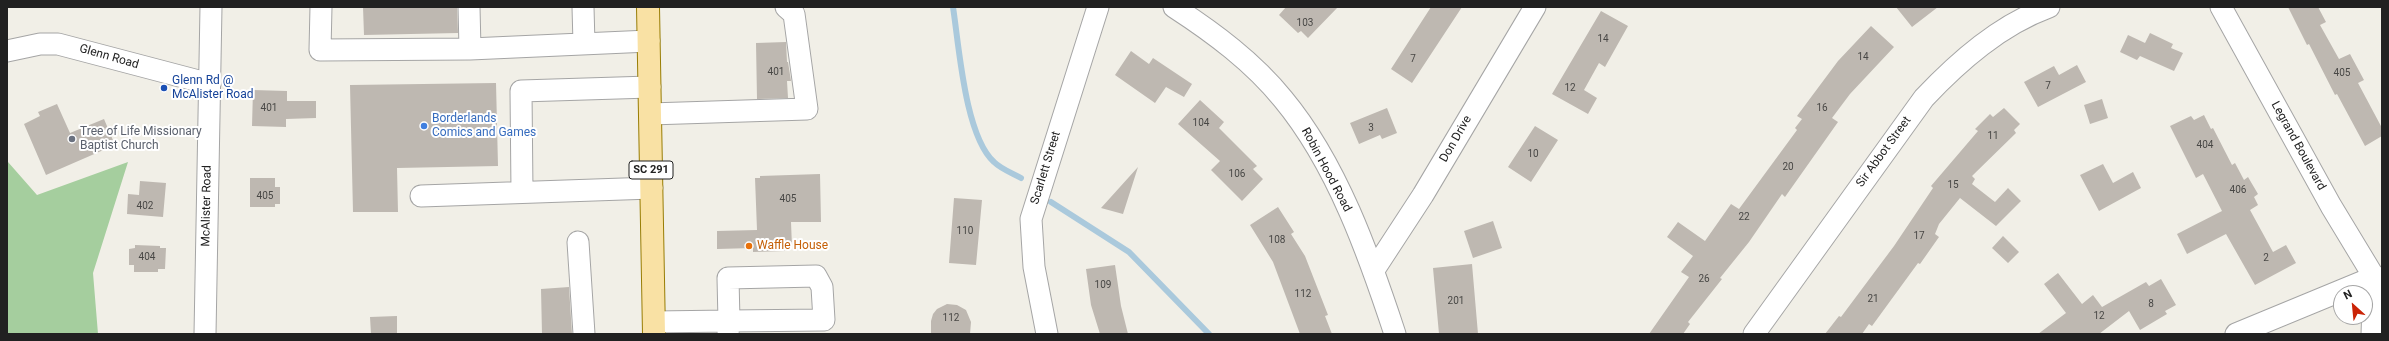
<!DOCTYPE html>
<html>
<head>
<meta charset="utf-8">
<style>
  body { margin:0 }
  #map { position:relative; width:2389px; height:341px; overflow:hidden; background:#f1efe7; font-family:Roboto,sans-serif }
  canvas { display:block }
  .frame { position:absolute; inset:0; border:8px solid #212121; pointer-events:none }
  .north { position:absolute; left:2333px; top:285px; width:40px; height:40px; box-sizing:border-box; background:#fff; border:1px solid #a6a6a6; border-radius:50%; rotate:333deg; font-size:11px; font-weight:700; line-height:16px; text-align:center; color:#212121 }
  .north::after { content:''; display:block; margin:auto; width:14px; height:18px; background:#ca2407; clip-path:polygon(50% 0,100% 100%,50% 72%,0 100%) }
</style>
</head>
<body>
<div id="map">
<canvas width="2389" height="341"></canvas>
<div class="frame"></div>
<div class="north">N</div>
</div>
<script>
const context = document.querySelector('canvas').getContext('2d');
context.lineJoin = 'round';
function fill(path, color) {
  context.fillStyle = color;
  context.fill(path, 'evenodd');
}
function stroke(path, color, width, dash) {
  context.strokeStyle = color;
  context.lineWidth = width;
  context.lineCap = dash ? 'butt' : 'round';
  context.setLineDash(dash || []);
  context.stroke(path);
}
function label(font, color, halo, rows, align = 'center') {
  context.font = font + ' Roboto,sans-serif';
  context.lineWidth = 4;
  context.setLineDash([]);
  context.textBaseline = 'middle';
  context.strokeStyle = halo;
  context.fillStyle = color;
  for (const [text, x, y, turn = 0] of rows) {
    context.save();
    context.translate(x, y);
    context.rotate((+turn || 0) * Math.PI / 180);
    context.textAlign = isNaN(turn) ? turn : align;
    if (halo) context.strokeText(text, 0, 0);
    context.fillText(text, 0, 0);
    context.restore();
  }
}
const forest = new Path2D(`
  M8,162L37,195L128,162L93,273L98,334H7Z`);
const stream = new Path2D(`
  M953,7C959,46 965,136 994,162C1001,169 1012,173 1021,178
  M1051,202L1129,252L1209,334`);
const building = new Path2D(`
  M363,7H457L458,33L364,35Z
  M1286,7H1338L1308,38L1301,31L1298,33L1279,15Z
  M1431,7H1462L1412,83L1391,69Z
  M1896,7H1938L1912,27Z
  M2288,7H2318L2326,22L2320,25L2339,59L2350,54L2364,80L2358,83L2382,128V136L2365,146L2337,94L2335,95L2309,44L2307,45Z
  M1601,11L1628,26L1605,67L1599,63L1584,90L1597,98L1588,114L1552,94Z
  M1871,26L1894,47L1850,94L1832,118L1838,122L1785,197L1782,194L1749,242L1720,278L1722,279L1688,322L1690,324L1683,334H1649L1689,277L1681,272L1693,256L1667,237L1678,222L1705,241L1731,204L1739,209L1797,130L1795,128L1802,119L1797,116L1838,61Z
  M2150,33L2173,44L2171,48L2183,53L2174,71L2140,56L2137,60L2120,52L2128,35L2145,43Z
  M786,42L787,62H788L791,81H787L788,98L757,99L756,43Z
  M1131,51L1149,64L1153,58L1192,84L1184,97L1166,87L1155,103L1115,75Z
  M2077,65L2086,82L2038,107L2024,82L2054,66L2059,75Z
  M496,83L498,166L397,168L398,212H353L350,85Z
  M253,90L287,91V101H316V118L286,119V127L252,126Z
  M2102,99L2108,118L2090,124L2084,105Z
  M1200,100L1224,122L1219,128L1257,166L1253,169L1263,179L1242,201L1211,170L1220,161L1178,124Z
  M57,104L70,133L104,119L115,145L46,175L24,124L40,116L38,112Z
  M1387,108L1397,133L1382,139L1380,135L1359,144L1350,123Z
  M2004,108L2020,124L2014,130L2016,133L1972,176L1975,179L1972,184L1995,202L2008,188L2021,201L1996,226L1960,198L1939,224L1935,234L1939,237L1920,264L1918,263L1872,326L1869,324L1862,334H1825L1839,316L1841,317L1894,246L1933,188L1931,186L1978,131L1975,129L1990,114L1993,117Z
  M2204,115L2211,129L2213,128L2232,165L2235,163L2244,180L2248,177L2258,194L2254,197L2258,205L2250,210L2273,252L2286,245L2296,263L2255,285L2226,234L2187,254L2177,234L2222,211L2203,174L2196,178L2170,126L2191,116L2194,120Z
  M1535,126L1558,140L1531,182L1508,167Z
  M2103,164L2113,183L2133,172L2141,188L2099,211L2080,175Z
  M1138,167L1123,214L1101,208Z
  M820,174L821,222H791L792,247L785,248V251L753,252V248L717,249V231L757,230L755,178H760V176Z
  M250,178H275V187H280V204H275V207H250Z
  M140,181L166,183L163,217L127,214L128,194L139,195Z
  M954,198L982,200L976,265L949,263Z
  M1278,207L1294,232L1291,234L1305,256L1328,315L1325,316L1332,334H1300L1273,262L1250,225Z
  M1493,221L1502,248L1473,258L1464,231Z
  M2003,236L2019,252L2008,263L1992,248Z
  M135,245L160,246V248H166L165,269H158V272H134V265H129V249L135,248Z
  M1472,264L1478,334H1439L1433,268Z
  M1115,265L1121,306L1128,334H1100L1091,305L1086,269Z
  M2058,273L2082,304L2093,295L2102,307L2146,282L2149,286L2161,279L2176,305L2165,311L2167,314L2140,330L2129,311L2099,334H2038L2066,313L2044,284Z
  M569,287L572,334H542L541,289Z
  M947,304L957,305L966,310L971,322L970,334H931V321L933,314L937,309Z
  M397,316V334H371L370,317Z`);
const minor = new Path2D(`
  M321,7L320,50L470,49
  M469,7L470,49L649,41
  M583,7L584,44
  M1174,7C1214,33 1253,62 1283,99C1337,164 1369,255 1395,334
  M2221,7L2331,206L2374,277L2382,278
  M7,51L40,44H58L210,84
  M650,114L807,109L794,14L786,7
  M522,192L521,91L650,87
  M421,196L652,188
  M578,242L584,334
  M1374,270L1423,195L1535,7
  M816,276L822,287L824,320L729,321L728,278Z
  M654,322L729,321L728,334
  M205,334L211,7
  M1047,334L1034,267L1031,219L1098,7
  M1754,334L1924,98C1959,61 2000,25 2049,7
  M2236,334L2374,277L2372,334`);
const major = new Path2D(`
  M648,7L654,334`);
const markers = [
  [164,88,4,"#1a4fb4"],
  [424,126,4,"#3f7fe0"],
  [72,139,4,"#6b7280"],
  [749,246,4,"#e8710a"]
];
const numberNames = [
  ["103",1305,23],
  ["14",1603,39],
  ["14",1863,57],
  ["7",1413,59],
  ["401",776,72],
  ["405",2342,73],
  ["7",2048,86],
  ["12",1570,88],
  ["401",269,108],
  ["16",1822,108],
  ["104",1201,123],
  ["3",1371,128],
  ["11",1993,136],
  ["404",2205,145],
  ["10",1533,154],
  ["20",1788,167],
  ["106",1237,174],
  ["15",1953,185],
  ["406",2238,190],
  ["405",265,196],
  ["405",788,199],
  ["402",145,206],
  ["22",1744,217],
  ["110",965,231],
  ["17",1919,236],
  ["108",1277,240],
  ["404",147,257],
  ["2",2266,258],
  ["26",1704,279],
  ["109",1103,285],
  ["112",1303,294],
  ["21",1873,299],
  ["201",1456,301],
  ["8",2151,304],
  ["12",2099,316],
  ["112",951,318]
];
const shields = [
  [651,170,44]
];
const shieldNames = [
  ["SC 291",651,170]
];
const streetNames = [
  ["Glenn Road",109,57,16],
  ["Don Drive",1456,139,-60],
  ["Legrand Boulevard",2298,146,61],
  ["Sir Abbot Street",1884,152,-54],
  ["Scarlett Street",1046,168,-73],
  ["Robin Hood Road",1326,170,62],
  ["McAlister Road",207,206,-89]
];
const transitNames = [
  ["Glenn Rd @",172,81],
  ["McAlister Road",172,95]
];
const shopNames = [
  ["Borderlands",432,119],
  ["Comics and Games",432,133]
];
const worshipNames = [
  ["Tree of Life Missionary",80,132],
  ["Baptist Church",80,146]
];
const foodNames = [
  ["Waffle House",757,246]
];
fill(forest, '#a5ce9e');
stroke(stream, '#aac9dc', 6);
fill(building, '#beb8b1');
stroke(minor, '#a5a5a5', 23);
stroke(major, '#987d05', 24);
stroke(minor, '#fff', 21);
stroke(major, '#f9e1a4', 22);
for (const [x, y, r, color] of markers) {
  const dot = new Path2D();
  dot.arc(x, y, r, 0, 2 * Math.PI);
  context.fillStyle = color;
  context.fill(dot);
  stroke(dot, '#fff', 1.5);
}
label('10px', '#484745', null, numberNames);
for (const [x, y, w] of shields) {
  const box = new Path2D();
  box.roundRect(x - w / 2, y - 9, w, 18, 3);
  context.fillStyle = '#fff';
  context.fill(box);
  stroke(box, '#212121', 1);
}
label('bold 11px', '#212121', null, shieldNames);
label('12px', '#212121', '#fff', streetNames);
label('12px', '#164399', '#fff', transitNames, 'left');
label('12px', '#366cbe', '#fff', shopNames, 'left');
label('12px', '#5b616d', '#fff', worshipNames, 'left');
label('12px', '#c56008', '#fff', foodNames, 'left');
</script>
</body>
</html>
